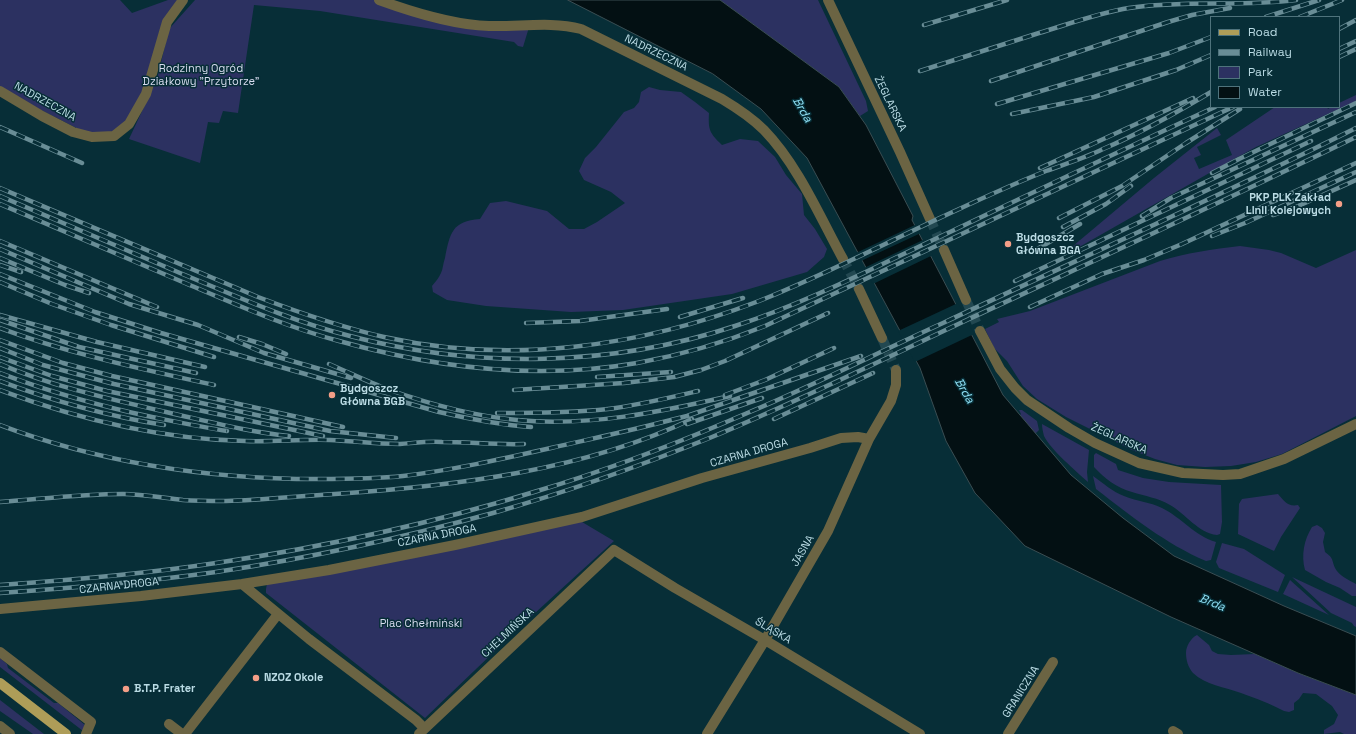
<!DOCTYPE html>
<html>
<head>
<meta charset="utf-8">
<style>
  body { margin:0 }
  #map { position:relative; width:1356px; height:734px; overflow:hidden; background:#072e37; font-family:"Space Grotesk",sans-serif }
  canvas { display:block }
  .legend { position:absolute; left:1210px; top:16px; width:130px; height:92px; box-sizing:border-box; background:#072e37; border:1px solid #4f737c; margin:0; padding:5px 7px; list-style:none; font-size:12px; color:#badbe4 }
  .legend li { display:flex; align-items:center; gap:8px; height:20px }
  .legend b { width:20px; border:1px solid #4f737c }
</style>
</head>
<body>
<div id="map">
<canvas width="1356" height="734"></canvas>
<ul class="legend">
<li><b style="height:5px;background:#ae9d58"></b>Road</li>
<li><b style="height:5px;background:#698d96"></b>Railway</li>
<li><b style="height:11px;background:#2c3161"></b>Park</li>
<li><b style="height:11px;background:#031013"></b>Water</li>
</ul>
</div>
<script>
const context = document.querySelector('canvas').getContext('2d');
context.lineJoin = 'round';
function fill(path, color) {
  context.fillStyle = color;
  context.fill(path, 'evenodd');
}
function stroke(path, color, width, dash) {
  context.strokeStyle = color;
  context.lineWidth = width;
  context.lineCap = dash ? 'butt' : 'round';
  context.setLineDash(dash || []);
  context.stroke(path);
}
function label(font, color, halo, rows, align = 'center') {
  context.font = font + ' "Space Grotesk",sans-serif';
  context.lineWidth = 3;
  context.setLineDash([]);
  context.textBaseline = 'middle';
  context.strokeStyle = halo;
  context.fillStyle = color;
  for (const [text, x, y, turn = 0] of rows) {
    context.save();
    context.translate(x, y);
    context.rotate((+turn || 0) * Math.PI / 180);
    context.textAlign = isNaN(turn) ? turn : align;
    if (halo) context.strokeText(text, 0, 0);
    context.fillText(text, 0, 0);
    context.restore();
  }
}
const green = new Path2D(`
  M0,0H120L132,13L168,0H185L167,22L155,63L129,123L113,135L92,136L0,89Z
  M195,0H389L447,19L530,24L523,47L518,46L514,42L320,11L254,5L238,113L223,111L219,123L208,122L200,163L129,139L157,79L169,29Z
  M720,0H818L866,101L868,111L860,116L839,87Z
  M649,87L660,90L681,92L695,102L709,113C708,131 710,133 722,145L740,139L758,141L775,157L786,175L802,194L804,215L815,229L827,249L824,257L807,272L732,294L623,310L571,312L486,306L447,300L433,292L432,286C435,282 439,278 441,273C443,269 443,263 445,258C450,233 452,221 480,219L490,203L506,201L547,211L569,229H584L597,222L625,203L611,192L584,180L579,171L585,158L596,147L624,112L634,108L639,102L641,92Z
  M1356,95V101L1256,147L1234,159L1074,250L1073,246L1154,178L1217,128L1221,135L1197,147L1201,155L1194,158L1199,169L1232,155L1226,140L1275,107H1327L1328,109L1331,107H1339V103Z
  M1240,246L1269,250L1281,253L1316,268L1356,250V416L1282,454L1256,462L1231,466L1205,467L1177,465L1155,459L1132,450L1066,417L1037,399L1023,386L1007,361L994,348L985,329L999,322L997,319L1030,311L1160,261C1186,253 1213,249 1240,246Z
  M1019,410H1022L1037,421L1039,430L1035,434L1020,415L1021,414Z
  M1042,424L1089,450L1087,472L1088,482C1077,472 1050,449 1044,436C1043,432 1042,428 1042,424Z
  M1096,453L1116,464L1118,470L1143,478L1169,482L1221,485L1222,522L1220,534L1217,535C1198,533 1186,514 1170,505C1158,498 1145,496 1132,492C1117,488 1104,478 1094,467V455Z
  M1093,476C1103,483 1113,492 1124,496C1136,501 1150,502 1162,508C1182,518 1195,536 1216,542L1211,560L1206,561C1166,544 1131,516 1096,489Z
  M1278,494C1284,501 1288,507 1298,505L1300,508L1281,537L1274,551L1238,534L1239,504L1242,499Z
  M577,519L614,541L524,623L425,718L266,593V589L267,584Z
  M1317,525L1322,528L1325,533L1323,542L1325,552C1334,559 1331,558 1335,568C1339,576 1349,580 1356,584V596H1352L1340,588L1326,582L1305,570C1301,555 1304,540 1312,527Z
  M1222,543L1244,549L1285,575L1278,592L1219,568L1216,562Z
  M1292,577L1356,607V627L1354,626L1352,623L1331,613Z
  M1290,580L1329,615L1283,594Z
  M1197,635L1209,645L1212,651L1218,654L1231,655L1255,654L1298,673L1356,695V734H1344L1340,732L1324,734V730L1334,724L1338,715L1332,706L1316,694L1303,693L1299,699L1294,703V710L1289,712L1284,711C1271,704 1255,698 1241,693C1225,687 1205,685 1193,673C1188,667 1186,660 1186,653C1186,646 1191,638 1197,635Z
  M0,658L7,664L8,668L54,703H58L85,725L83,731L0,667Z
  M0,700L44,734H33L0,711Z`);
const water = new Path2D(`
  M568,0H720L839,87L866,125L913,216L912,220L1003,395L1071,475L1123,518L1174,556L1284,606L1356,636V695L1298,673L1171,617L1025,546L975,493L946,441L920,368L807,158L761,109L713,74Z`);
const pier = new Path2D(`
  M917,224L921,233L861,261L856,253Z
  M925,239L933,255L873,284L864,268Z
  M958,303L974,334L915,362L898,331Z`);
const minorTunnel = new Path2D(`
  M930,219L944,250
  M843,259L859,289
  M966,300L980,331
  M882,338L896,370`);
const minor = new Path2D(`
  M379,0C412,12 454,25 489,26C520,27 551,21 581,29L722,99C737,108 751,117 764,130C798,165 820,217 843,259
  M828,0L900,152L930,219
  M0,91L42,116L73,132L92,137L114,136L129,124L146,94L167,22L183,0
  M944,250L966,300
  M859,289L882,338
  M980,331L1000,369L1015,388L1027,400L1069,428L1095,443L1139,463L1183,473L1223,475L1240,474L1284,459L1356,424
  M242,584L309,639L416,720L424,728
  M0,609L141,596L242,584L329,570L455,545L582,517L702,478L810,448L841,438L858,437L869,439
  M0,652L91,722L86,734
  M169,724L182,734
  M0,726L10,734
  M1173,731L1178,734
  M185,734L278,614
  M419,734L614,550L675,588L765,640L920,734
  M707,734L765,640L828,531L869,439L891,401L896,385V370
  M1008,734L1053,662`);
const major = new Path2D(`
  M0,683L66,734`);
const rail = new Path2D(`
  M1266,17L1319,0
  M1300,17L1342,0
  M924,25L1007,0
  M1339,29L1356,20
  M1339,49L1356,41
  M1339,57L1356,49
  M920,71C960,58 999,46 1039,33C1069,24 1098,13 1129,8C1185,0 1241,7 1296,0
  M991,81L1168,22L1192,15L1230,8
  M997,104L1169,53L1211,37
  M1012,114L1094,97L1176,70L1211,55
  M0,127L82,163
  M1040,168L1193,98
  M1212,173L1239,159L1356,103
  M0,188L258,297C300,313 341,327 384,337C510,365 640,347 759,301C827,274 891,240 957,210C987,196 1016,183 1046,171C1065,164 1085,158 1103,149C1141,133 1176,113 1211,92
  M0,196C60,222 120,247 180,273C236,296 291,321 350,336C476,369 612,367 735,326C809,302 879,265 950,232C1038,190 1126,148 1215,107
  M0,204C62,230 123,257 185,283C235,304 286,327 339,341C435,368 539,380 637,363C681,355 723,343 765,326L1233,107
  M1273,215L1296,207L1356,180
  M1142,216L1171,198L1356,112
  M1059,218L1122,186L1186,143L1240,109
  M1063,227L1106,204L1131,186
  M1212,236L1245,223L1356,172
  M0,241L157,307
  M0,249L129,304L198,325L264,353L351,378
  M1034,251L1080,224
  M0,258L65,285L89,293
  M0,265L21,272
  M0,274L95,312L161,333L439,412C470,419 500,425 531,427
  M1015,281L1311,141
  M0,282L52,304L111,325L214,357
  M1030,307L1102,274L1144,260L1182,244L1356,163
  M0,315L97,342L205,367
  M680,317L743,298
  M0,320L79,347L196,373
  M526,323L580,321L667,309
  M0,328C70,354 142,369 214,385
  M239,337L262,344L286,354
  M0,340L63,363L112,376L343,427
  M0,348L43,365L114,384L330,431L396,438
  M0,357L52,376L107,391L323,436
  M0,364C54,387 110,399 166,412C207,421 247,432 289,436
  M329,364C348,372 368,382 387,389C429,404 473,416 517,420C589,427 660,412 730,396
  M0,373C50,392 100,406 152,417C177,422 201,427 227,431
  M597,377L671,372
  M0,381C53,401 108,416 164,425
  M0,390C77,419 162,439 245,441C273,442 302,439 330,440C353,441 376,444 400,444C414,443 428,441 442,442C469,442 496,445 524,444
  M514,390L624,383L674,377L701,370L725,361L828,313
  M725,395L765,380L834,348
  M497,413C534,413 571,413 608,409C639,405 668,398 698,391
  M774,419L873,373
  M687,424L762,398
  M0,425C101,463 210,479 318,479C346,479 375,479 403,476C453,470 502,459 551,448C590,439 629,431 667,421L687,416L861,356
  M0,502C41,499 82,494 123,494C143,494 163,498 183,500C197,501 211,501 226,501C262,500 299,496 335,494C454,486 583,471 692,419
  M0,585C72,580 145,574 216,563C324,547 430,524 534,492C608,470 681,442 752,411C816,384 879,352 943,323C1081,258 1220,196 1356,128
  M0,593C72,588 145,582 216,572C310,558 402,538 493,513C567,492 640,466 712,437C799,401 884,359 969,319C1098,259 1228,199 1356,137`);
const markers = [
  [1339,204,4,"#f49e87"],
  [1008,244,4,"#f49e87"],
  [332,395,4,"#f49e87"],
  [256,678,4,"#f49e87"],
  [126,689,4,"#f49e87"]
];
const streetNames = [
  ["NADRZECZNA",656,53,26],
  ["NADRZECZNA",45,102,29],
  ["ŻEGLARSKA",890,104,64],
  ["ŻEGLARSKA",1119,439,24],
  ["CZARNA DROGA",749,453,-16],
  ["CZARNA DROGA",437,536,-11],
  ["JASNA",803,551,-60],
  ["CZARNA DROGA",119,586,-6],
  ["ŚLĄSKA",773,631,31],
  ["CHEŁMIŃSKA",508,633,-43],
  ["GRANICZNA",1021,692,-58]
];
const parkNames = [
  ["Rodzinny Ogród",201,69],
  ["Działkowy \"Przytorze\"",201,82],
  ["Plac Chełmiński",421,624]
];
const poiNames = [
  ["PKP PLK Zakład",1331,198,"right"],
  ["Linii Kolejowych",1331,211,"right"],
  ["Bydgoszcz",1016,238],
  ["Główna BGA",1016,251],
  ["Bydgoszcz",340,389],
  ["Główna BGB",340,402],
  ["NZOZ Okole",264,678],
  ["B.T.P. Frater",134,689]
];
const waterNames = [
  ["Brda",802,110,60],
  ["Brda",964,391,60],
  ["Brda",1212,603,22]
];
fill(green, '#2c3161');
fill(water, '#031013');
stroke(water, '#3a4d52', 1);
fill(pier, '#072e37');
stroke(minorTunnel, '#224851', 10, [10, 5]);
stroke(minor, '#6b6443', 10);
stroke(major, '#ae9d58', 10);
stroke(rail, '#698d96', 4.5);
stroke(rail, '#072e37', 3, [9]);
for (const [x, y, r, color] of markers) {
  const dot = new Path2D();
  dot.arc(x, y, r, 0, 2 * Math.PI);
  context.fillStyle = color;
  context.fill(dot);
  stroke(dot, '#072e37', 1.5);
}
label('11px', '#badbe4', '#072e37', streetNames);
label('11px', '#d7dbef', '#072e37', parkNames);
label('bold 11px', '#badbe4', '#072e37', poiNames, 'left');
label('italic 12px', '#8fdff4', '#072e37', waterNames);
</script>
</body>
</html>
